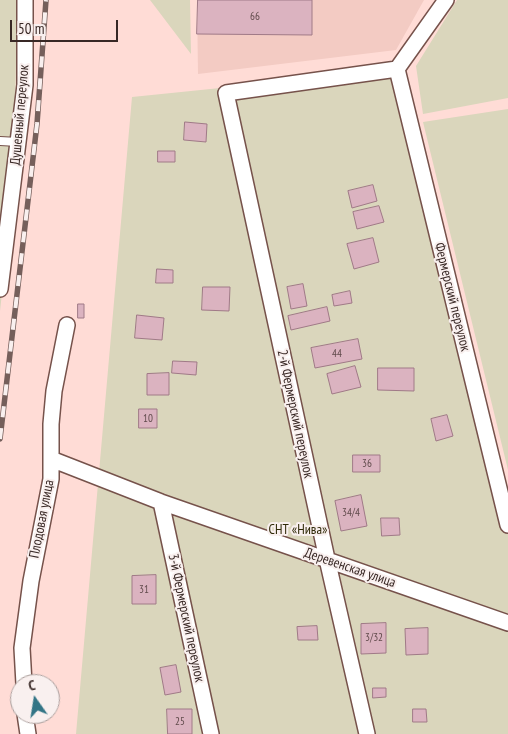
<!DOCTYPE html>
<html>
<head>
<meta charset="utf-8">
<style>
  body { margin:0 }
  #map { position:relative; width:508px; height:734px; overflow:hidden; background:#ffdcd6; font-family:"PT Sans Narrow",sans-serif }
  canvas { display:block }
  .north { position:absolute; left:10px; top:674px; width:50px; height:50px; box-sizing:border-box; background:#f9f0ef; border:1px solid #aca09e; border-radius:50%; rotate:347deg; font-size:14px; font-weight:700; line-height:20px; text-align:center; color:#382825 }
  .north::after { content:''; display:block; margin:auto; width:18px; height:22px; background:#337586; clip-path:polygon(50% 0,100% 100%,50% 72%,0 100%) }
  .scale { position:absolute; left:10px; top:20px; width:108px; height:22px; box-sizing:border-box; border:2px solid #382825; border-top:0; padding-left:6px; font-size:15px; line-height:18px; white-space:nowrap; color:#382825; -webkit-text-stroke:4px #f9f0ef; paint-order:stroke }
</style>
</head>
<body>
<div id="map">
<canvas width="508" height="734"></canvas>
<div class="north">С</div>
<div class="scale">50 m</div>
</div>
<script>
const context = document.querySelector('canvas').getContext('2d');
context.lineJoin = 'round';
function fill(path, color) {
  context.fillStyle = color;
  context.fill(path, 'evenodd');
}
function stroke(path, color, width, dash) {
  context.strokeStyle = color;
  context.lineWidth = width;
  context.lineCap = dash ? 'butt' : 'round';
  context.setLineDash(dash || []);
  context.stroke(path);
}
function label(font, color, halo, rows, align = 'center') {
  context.font = font + ' "PT Sans Narrow",sans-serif';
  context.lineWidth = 4;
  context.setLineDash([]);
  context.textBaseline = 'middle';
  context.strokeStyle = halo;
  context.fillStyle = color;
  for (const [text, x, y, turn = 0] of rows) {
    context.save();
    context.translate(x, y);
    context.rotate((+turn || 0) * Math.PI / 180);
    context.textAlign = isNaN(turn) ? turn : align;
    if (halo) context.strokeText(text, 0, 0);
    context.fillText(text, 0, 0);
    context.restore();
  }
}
const built = new Path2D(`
  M197,0H424L396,50L198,74Z`);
const green = new Path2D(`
  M0,0H17L14,184L0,311Z
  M150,0H190L191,54Z
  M457,0H508V98L423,114L416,66Z
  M397,70L508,528V734H76L132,97Z
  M508,109V470L423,122Z`);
const building = new Path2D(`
  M198,0H312V35L197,34Z
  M185,122L207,124L206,142L184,140Z
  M158,151H175V162H158Z
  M373,185L377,201L352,208L348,191Z
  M379,206L384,222L357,229L353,212Z
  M373,238L379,262L354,269L347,244Z
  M157,269L173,270V283H156Z
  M303,284L307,306L291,309L287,287Z
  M203,287H230L229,311L202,310Z
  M350,291L352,303L334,306L332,295Z
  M78,304H84V318H78Z
  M327,307L330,321L291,330L288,316Z
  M137,315L164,318L162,340L135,338Z
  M358,339L362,359L315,368L311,348Z
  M173,361L197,362L196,375L172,373Z
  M355,366L361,387L332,394L327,374Z
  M378,368H414V391L378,390Z
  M169,373V395H147V374Z
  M139,409H157V428H139Z
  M447,415L453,436L436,441L431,419Z
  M353,455H380V472H353Z
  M361,495L367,526L341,531L335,501Z
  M381,518H399L400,535L382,536Z
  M156,575V604H132V576Z
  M386,623V653L361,654V624Z
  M317,626L318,640H298L297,627Z
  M428,628V654L406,655L405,629Z
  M176,665L181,692L165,695L160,668Z
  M373,688H386V697L373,698Z
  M167,709H192V734H168Z
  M413,709H426L427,722H413Z`);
const service = new Path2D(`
  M0,141L18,142`);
const minor = new Path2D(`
  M397,69L508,525
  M0,289L25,85V0
  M51,459L161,502L508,623
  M161,502L211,734
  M24,684L22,648L31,581L51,479V424L54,391L67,325
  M25,714L28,734
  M367,734L327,559L226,93L397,69L446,0`);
const rail = new Path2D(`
  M0,439L37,124L46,0`);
const numberNames = [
  ["66",255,17],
  ["44",337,354],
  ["10",148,419],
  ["36",367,464],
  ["34/4",351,513],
  ["31",144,590],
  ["3/32",374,638],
  ["25",180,722]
];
const streetNames = [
  ["Душевный переулок",20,115,-85],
  ["Фермерский переулок",452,297,76],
  ["2-й Фермерский переулок",295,414,78],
  ["Плодовая улица",42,519,-79],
  ["Деревенская улица",350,568,19],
  ["3-й Фермерский переулок",186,618,78]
];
const parkNames = [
  ["СНТ «Нива»",298,530]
];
fill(built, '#f3cbc3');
fill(green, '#dad6bc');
fill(building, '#dbb3c0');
stroke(building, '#a07a87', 1);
stroke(service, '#76524b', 10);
stroke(minor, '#76524b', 18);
stroke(service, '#fff', 8);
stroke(minor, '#fff', 15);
stroke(rail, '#755f5b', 5.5);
stroke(rail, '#f9f0ef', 4, [11]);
label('11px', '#614b4c', null, numberNames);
label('14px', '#382825', '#f9f0ef', streetNames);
label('14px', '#2f2a08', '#f9f0ef', parkNames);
</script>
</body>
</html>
